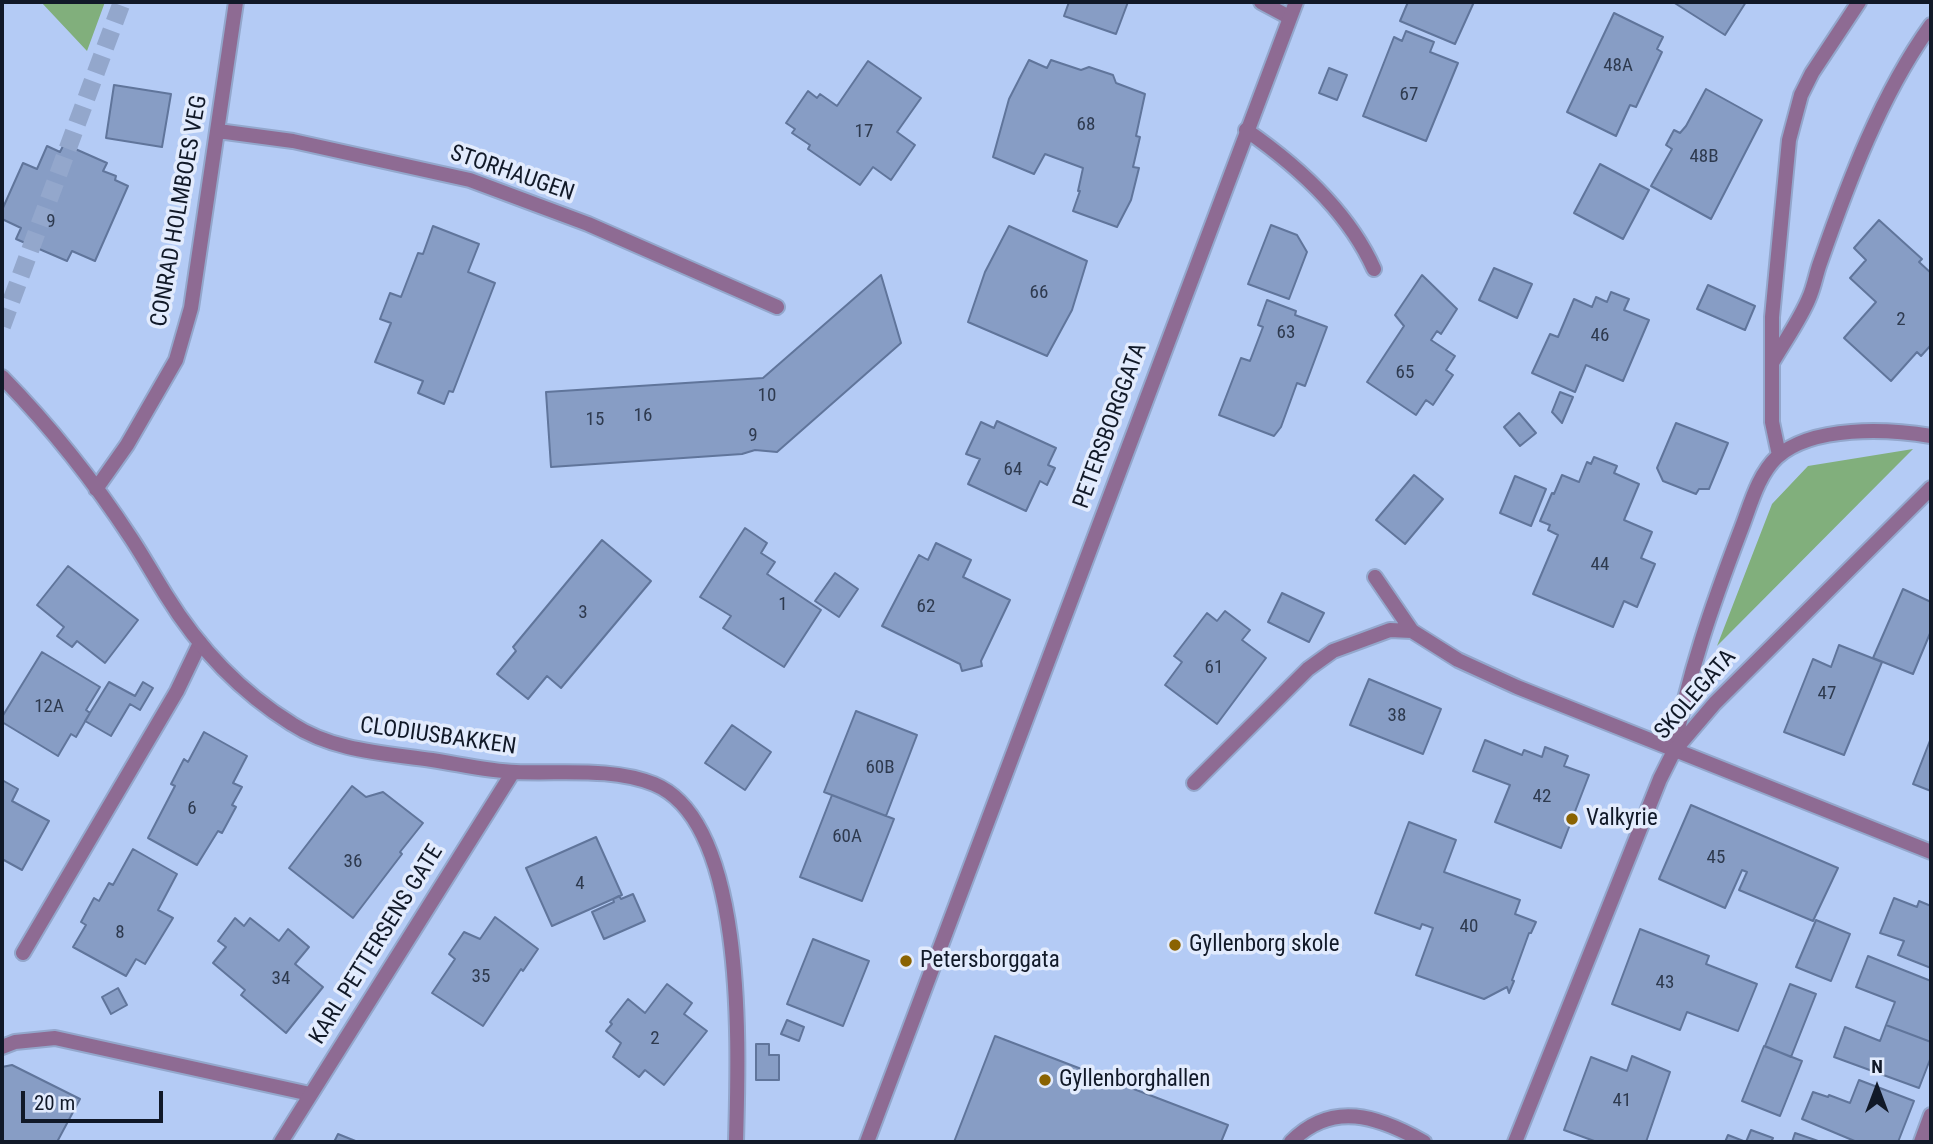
<!DOCTYPE html>
<html>
<head>
<meta charset="utf-8">
<style>
  body { margin:0 }
  #map { position:relative; width:1933px; height:1144px; overflow:hidden; background:#b4cbf5; font-family:"Roboto Condensed",sans-serif }
  canvas { display:block }
  .frame { position:absolute; inset:0; border:4px solid #111928; pointer-events:none }
  .north { position:absolute; left:1842px; top:1053px; width:70px; height:70px; -webkit-text-stroke:5px #e2ebfd; paint-order:stroke; rotate:0deg; font-size:19px; font-weight:700; line-height:28px; text-align:center; color:#111928 }
  .north::after { content:''; display:block; margin:auto; width:24px; height:32px; background:#111928; clip-path:polygon(50% 0,100% 100%,50% 72%,0 100%) }
  .scale { position:absolute; left:21px; top:1091px; width:142px; height:32px; box-sizing:border-box; border:4px solid #111928; border-top:0; padding-left:9px; font-size:21px; line-height:24px; white-space:nowrap; color:#111928; -webkit-text-stroke:5px #e2ebfd; paint-order:stroke }
</style>
</head>
<body>
<div id="map">
<canvas width="1933" height="1144"></canvas>
<div class="frame"></div>
<div class="north">N</div>
<div class="scale">20 m</div>
</div>
<script>
const context = document.querySelector('canvas').getContext('2d');
context.lineJoin = 'round';
function fill(path, color) {
  context.fillStyle = color;
  context.fill(path, 'evenodd');
}
function stroke(path, color, width, dash) {
  context.strokeStyle = color;
  context.lineWidth = width;
  context.lineCap = dash ? 'butt' : 'round';
  context.setLineDash(dash || []);
  context.stroke(path);
}
function label(font, color, halo, rows, align = 'center') {
  context.font = font + ' "Roboto Condensed",sans-serif';
  context.lineWidth = 7;
  context.setLineDash([]);
  context.textBaseline = 'middle';
  context.strokeStyle = halo;
  context.fillStyle = color;
  for (const [text, x, y, turn = 0] of rows) {
    context.save();
    context.translate(x, y);
    context.rotate((+turn || 0) * Math.PI / 180);
    context.textAlign = isNaN(turn) ? turn : align;
    if (halo) context.strokeText(text, 0, 0);
    context.fillText(text, 0, 0);
    context.restore();
  }
}
const green = new Path2D(`
  M41,2H105L87,51Z
  M1913,449L1717,646L1772,504L1808,466Z`);
const building = new Path2D(`
  M1069,2H1128L1116,34L1064,16Z
  M1408,2H1474L1455,44L1400,21Z
  M1673,2H1746L1725,35Z
  M1614,13L1663,37L1657,49L1662,52L1636,107L1630,105L1616,136L1567,112Z
  M1406,31L1434,42L1430,52L1458,63L1426,141L1363,116L1394,37L1402,41Z
  M1029,60L1047,68L1051,60L1081,70L1089,67L1113,75L1116,83L1145,94L1136,136L1140,137L1133,167L1139,168L1131,200L1117,227L1073,211L1080,191H1078L1083,168L1045,154L1034,174L993,157L1009,99Z
  M868,61L921,98L897,132L915,145L891,180L873,167L860,185L808,149L810,145L792,133L795,129L786,123L808,91L817,98L820,94L837,106Z
  M1329,68L1347,75L1337,100L1319,93Z
  M114,85L171,94L162,147L106,138Z
  M1706,89L1762,120L1711,219L1651,186L1672,149L1666,145L1674,130L1680,133L1686,126Z
  M64,144L107,163L103,171L116,176L115,180L128,186L95,261L72,251L67,261L16,239L21,228L2,219V210L23,163L37,169L47,146L60,152Z
  M1600,164L1649,190L1623,239L1574,213Z
  M1879,220L1922,259L1919,262L1931,273V345L1921,356L1917,352L1891,381L1844,338L1876,302L1850,278L1866,260L1854,248Z
  M1271,225L1297,235L1307,252L1289,299L1248,284Z
  M433,226L479,244L468,272L495,283L453,392L449,391L444,404L418,393L423,381L375,362L391,323L380,319L390,293L401,297L418,253L423,254Z
  M1009,226L1087,261L1072,310L1047,356L968,322L985,272Z
  M1494,268L1532,284L1517,318L1479,300Z
  M881,275L901,343L777,452L755,450L742,454L551,467L546,392L763,378Z
  M1422,275L1457,309L1441,334L1437,331L1431,340L1455,356L1446,370L1453,375L1433,405L1426,400L1416,415L1367,382L1404,326L1395,315Z
  M1708,285L1755,306L1745,330L1697,309Z
  M1611,292L1629,299L1624,310L1649,320L1623,381L1586,365L1575,392L1532,373L1550,334L1558,337L1574,299L1592,307L1596,297L1607,302Z
  M1267,300L1296,311L1295,315L1327,327L1305,386L1297,383L1281,427L1274,436L1219,415L1241,358L1250,361L1263,327L1258,325Z
  M1560,392L1573,397L1562,423L1552,412Z
  M1519,413L1536,433L1520,446L1504,427Z
  M997,421L1056,448L1048,465L1055,468L1047,485L1040,481L1026,511L968,484L980,459L966,454L981,422L994,428Z
  M1676,423L1728,443L1709,489H1699L1696,494L1663,481L1657,468Z
  M1594,457L1617,466L1614,473L1639,484L1624,520L1652,532L1641,558L1655,564L1637,607L1624,601L1613,627L1533,594L1558,535L1548,530L1550,525L1540,521L1552,493L1554,494L1562,475L1579,482L1587,462L1591,464Z
  M1414,475L1443,499L1405,544L1376,520Z
  M1515,476L1546,489L1531,526L1500,513Z
  M745,528L767,543L761,553L775,562L767,574L821,610L784,667L723,628L731,616L700,597Z
  M602,540L651,581L561,688L547,676L528,699L497,674L516,651L513,647Z
  M936,543L971,560L963,577L1010,600L981,661L982,666L962,671L960,664L882,626L919,555L928,560Z
  M68,566L138,620L105,663L77,641L72,647L57,636L64,627L37,605Z
  M835,573L858,589L839,617L815,601Z
  M1903,589L1931,602V631L1913,674L1873,658Z
  M1282,593L1324,613L1309,642L1268,622Z
  M1225,611L1250,630L1242,640L1266,658L1217,724L1165,685L1182,662L1174,656L1207,613L1217,621Z
  M1839,645L1882,662L1844,755L1784,732L1813,659L1831,667Z
  M42,652L100,687L86,710L90,713L76,737L71,734L58,756L2,722V717Z
  M1369,679L1441,709L1423,754L1350,725Z
  M109,682L135,696L143,682L153,688L140,710L130,704L111,736L85,721Z
  M856,711L917,735L886,816L824,792Z
  M732,725L771,752L745,790L705,763Z
  M204,732L247,756L233,783L242,787L232,805L236,807L222,833L218,831L197,865L148,838L175,786L171,784L184,759L188,762Z
  M1931,738V791L1913,784Z
  M1485,740L1522,755L1524,750L1542,757L1545,747L1568,756L1564,766L1589,775L1561,848L1495,822L1510,785L1473,771Z
  M2,780L18,789L12,801L49,821L22,870L2,859Z
  M352,786L366,797L383,792L423,823L400,852L402,854L353,918L289,868Z
  M832,795L894,819L862,901L800,877Z
  M1691,805L1838,868L1813,921L1739,890L1747,872L1742,870L1725,908L1659,879Z
  M1409,822L1456,840L1444,872L1520,900L1515,914L1536,922L1531,933H1529L1512,980L1514,981L1509,993L1507,987L1484,999L1416,975L1433,928L1422,924L1420,929L1375,913Z
  M596,837L622,895L552,926L526,868Z
  M133,849L177,874L158,910L173,918L145,964L136,959L126,976L73,947L86,925L81,922L94,898L99,901L109,883L113,885Z
  M633,894L645,921L604,939L592,912L614,902L613,899L619,896L621,899Z
  M1894,898L1917,907L1919,901L1931,906V968L1898,955L1904,941L1880,933Z
  M495,917L538,949L523,971L521,969L483,1026L432,993L455,959L449,954L464,932L480,939Z
  M235,918L244,926L250,918L279,941L288,929L309,947L295,964L323,987L286,1033L241,995L245,990L213,963L226,947L218,941Z
  M1816,920L1850,934L1831,981L1796,967Z
  M1640,929L1709,956L1706,964L1757,984L1738,1031L1687,1012L1680,1030L1612,1004Z
  M813,939L869,961L843,1026L787,1004Z
  M1868,956L1931,981V1042L1886,1025L1895,1002L1856,987Z
  M667,984L692,1003L684,1014L707,1031L664,1085L645,1070L639,1077L613,1057L621,1043L606,1031L612,1024L610,1022L628,999L645,1013Z
  M1790,984L1816,994L1791,1057L1765,1046Z
  M118,988L127,1005L111,1014L102,997Z
  M787,1020L804,1027L799,1041L781,1034Z
  M1886,1025L1931,1042V1057L1919,1088L1834,1057L1845,1027L1880,1041Z
  M995,1036L1228,1125L1221,1142H954Z
  M756,1044H769V1055H779V1080H756Z
  M1764,1046L1802,1061L1780,1116L1742,1101Z
  M1632,1056L1670,1072L1646,1142H1597L1564,1130L1591,1057L1627,1071Z
  M12,1065L80,1099L57,1142H2V1067Z
  M1859,1080L1914,1101L1898,1142H1857L1802,1119L1813,1092L1828,1097L1829,1095L1850,1103Z
  M1751,1130L1773,1138L1771,1142H1725L1728,1135L1746,1142Z
  M1795,1133L1821,1142H1792Z
  M338,1134L358,1142H334Z`);
const primaryTunnel = new Path2D(`
  M2,326L122,2`);
const service = new Path2D(`
  M1246,130C1298,166 1348,211 1374,269
  M1772,363C1784,342 1800,320 1809,298C1814,287 1816,274 1820,263C1848,183 1881,94 1931,25
  M1779,455L1772,422V317L1789,140L1801,95L1812,73L1859,2
  M1375,577L1412,631L1458,660L1517,687L1931,852
  M1674,751C1687,676 1713,603 1740,532C1750,507 1757,476 1777,457C1813,425 1888,429 1931,436
  M1194,783L1308,669L1333,651L1390,630L1412,631
  M23,953L177,691L200,643
  M2,1047L15,1042L55,1038L310,1094
  M1291,1142C1332,1100 1378,1116 1424,1142`);
const minor = new Path2D(`
  M1261,2L1289,17
  M218,131L293,141L470,180L588,224L777,307
  M2,377C50,426 93,480 131,538C143,556 154,576 166,595C198,647 239,691 292,724C333,751 384,753 432,760C459,764 488,771 516,772C561,774 611,767 654,784C749,823 738,1058 736,1142
  M96,489L127,445L176,360L191,308L236,2
  M281,1142L513,772
  M1515,1142L1660,779L1674,751L1715,703L1931,488
  M1921,1142L1931,1115`);
const tertiary = new Path2D(`
  M867,1142L1296,2`);
const markers = [
  [1572,819,7,"#8a6302"],
  [1175,945,7,"#8a6302"],
  [906,961,7,"#8a6302"],
  [1045,1080,7,"#8a6302"]
];
const numberNames = [
  ["48A",1618,66],
  ["67",1409,95],
  ["68",1086,125],
  ["17",864,132],
  ["48B",1704,157],
  ["9",51,222],
  ["66",1039,293],
  ["2",1901,320],
  ["63",1286,333],
  ["46",1600,336],
  ["65",1405,373],
  ["10",767,396],
  ["16",643,416],
  ["15",595,420],
  ["9",753,436],
  ["64",1013,470],
  ["44",1600,565],
  ["1",783,605],
  ["62",926,607],
  ["3",583,613],
  ["61",1214,668],
  ["47",1827,694],
  ["12A",49,707],
  ["38",1397,716],
  ["60B",880,768],
  ["42",1542,797],
  ["6",192,809],
  ["60A",847,837],
  ["45",1716,858],
  ["36",353,862],
  ["4",580,884],
  ["40",1469,927],
  ["8",120,933],
  ["35",481,977],
  ["34",281,979],
  ["43",1665,983],
  ["2",655,1039],
  ["41",1622,1101]
];
const streetNames = [
  ["STORHAUGEN",512,174,19],
  ["CONRAD HOLMBOES VEG",180,211,-80],
  ["PETERSBORGGATA",1111,426,-70],
  ["SKOLEGATA",1696,695,-49],
  ["CLODIUSBAKKEN",438,737,8],
  ["KARL PETTERSENS GATE",377,945,-58]
];
const poiNames = [
  ["Valkyrie",1586,819],
  ["Gyllenborg skole",1189,945],
  ["Petersborggata",920,961],
  ["Gyllenborghallen",1059,1080]
];
fill(green, '#81af7c');
fill(building, '#879dc5');
stroke(building, '#60759b', 2);
stroke(primaryTunnel, '#93a7cc', 18, [18, 9]);
stroke(service, '#93a7cc', 18);
stroke(minor, '#93a7cc', 18);
stroke(tertiary, '#93a7cc', 18);
stroke(service, '#8e6b93', 14);
stroke(minor, '#8e6b93', 14);
stroke(tertiary, '#8e6b93', 14);
for (const [x, y, r, color] of markers) {
  const dot = new Path2D();
  dot.arc(x, y, r, 0, 2 * Math.PI);
  context.fillStyle = color;
  context.fill(dot);
  stroke(dot, '#e2ebfd', 2.5);
}
label('19px', '#2e3a4f', null, numberNames);
label('23px', '#111928', '#e2ebfd', streetNames);
label('23px', '#111928', '#e2ebfd', poiNames, 'left');
</script>
</body>
</html>
